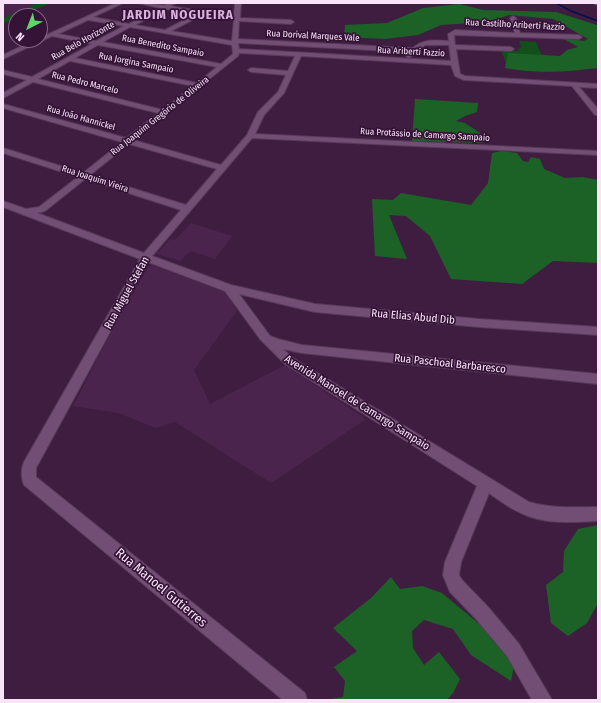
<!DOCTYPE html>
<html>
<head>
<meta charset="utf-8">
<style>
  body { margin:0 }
  #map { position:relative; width:601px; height:703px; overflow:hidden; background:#3f1d40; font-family:"Fira Sans Condensed",sans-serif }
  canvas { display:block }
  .frame { position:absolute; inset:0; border:4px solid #f9e3f9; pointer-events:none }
  .north { position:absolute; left:8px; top:8px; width:40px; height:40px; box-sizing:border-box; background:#341336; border:1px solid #836684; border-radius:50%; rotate:222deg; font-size:11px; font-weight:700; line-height:16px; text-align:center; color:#f9e3f9 }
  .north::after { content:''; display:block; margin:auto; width:14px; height:18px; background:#60d56b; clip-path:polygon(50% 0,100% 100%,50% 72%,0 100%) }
</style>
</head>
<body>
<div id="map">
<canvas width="601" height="703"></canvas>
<div class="frame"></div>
<div class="north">N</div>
</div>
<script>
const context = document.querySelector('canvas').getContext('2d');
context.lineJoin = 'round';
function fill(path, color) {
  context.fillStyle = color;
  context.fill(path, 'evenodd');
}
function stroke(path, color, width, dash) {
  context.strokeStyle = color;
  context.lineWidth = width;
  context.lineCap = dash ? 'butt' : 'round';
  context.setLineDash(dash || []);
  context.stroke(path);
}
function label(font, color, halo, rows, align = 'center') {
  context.font = font + ' "Fira Sans Condensed",sans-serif';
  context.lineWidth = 3.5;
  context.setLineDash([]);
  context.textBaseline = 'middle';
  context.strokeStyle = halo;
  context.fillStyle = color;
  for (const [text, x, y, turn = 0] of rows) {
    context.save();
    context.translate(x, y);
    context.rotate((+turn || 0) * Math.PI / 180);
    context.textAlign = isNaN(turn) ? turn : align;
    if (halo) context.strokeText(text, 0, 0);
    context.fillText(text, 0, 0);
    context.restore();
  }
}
const built = new Path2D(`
  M3,3H51L20,16H16V18L3,23Z
  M191,223L232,236L215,259L191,251L180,261L157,254L170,239L175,240Z
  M152,265L227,293L237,311L194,370L210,404L285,365L366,419L271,483L175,422L156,428L118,413L73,406L116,323L148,267Z`);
const green = new Path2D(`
  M39,3H51L20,16H16V18L3,23V18Z
  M519,41L536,42L546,65L506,63L501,50L518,51L519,48H521Z`);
const forest = new Path2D(`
  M459,4L483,10L556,12L597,25L598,26V68C563,72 540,74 505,68L508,53L560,56L567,50L578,47L562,38L584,41L588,39L553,19L509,15L489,22L441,25L418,35L385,39L344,37L345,25L387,23L423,8Z
  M415,99L478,103L477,112L465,116L456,121L465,123L480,133L483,143L412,141Z
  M502,151L517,153L523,161L528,162L531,157L540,159L544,169L565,178L583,177L598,180V263L553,261L522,284L451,279L430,236L406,216L389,215L407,259L375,256L372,199L393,200L401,193L471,205L488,183L492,153Z
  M598,525V603L587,623L568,636L551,623L546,585L563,572L564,551L578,529Z
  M391,577L400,589L422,586L442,593L490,633L514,666L511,681L471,655L453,629L424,620L412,631L413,648L424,665L439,652L460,679L453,693L447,700H326L343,697L345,681L334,667L357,651L333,628L371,598Z`);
const stream = new Path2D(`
  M556,3L571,11L598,21`);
const minor = new Path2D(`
  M116,3H123L93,17L129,24L160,8L138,3L164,5L169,3H176L170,6L234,17L235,3H241L240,18L291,20L294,22L291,24L239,21L238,39L413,48C423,39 435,40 449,41L448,34L455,30L515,33L510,18L513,16L516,18L520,33L579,35L582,37L579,39L454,35L455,45L511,47L514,49L511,51L456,49L460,74L465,76L598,84V88L579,87L598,109V115H595L572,86L464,80L455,76L451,65L301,56L284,93L264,115L255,134L598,151V155L252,138L152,256L231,285L315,304L479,319L598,327V335L479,327L315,312L239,294L270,336L278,339L302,345L598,374V384L302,353L283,349L293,358L529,502C552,509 574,507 598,507V521C572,522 545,525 521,513C509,508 499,500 489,493L461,562L459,575L462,580L488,607L519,644L552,700H532L507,656L476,619L450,592L443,575L445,562L477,486L285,364L260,339L225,291L148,262L36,468V477L305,693L307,700H283L24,485C21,478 21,469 24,462L140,259L3,207V201L26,209L39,207L78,177L3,153V148L83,173L122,142L3,108V104L126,138L158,113L33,82L3,98V93L27,80L3,74V70L32,77L92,44L52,36L3,59V55L35,40H40V38ZM166,9L196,14L165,30L135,25ZM202,15L234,20L232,41L171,31ZM88,20L124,26L96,41L58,34ZM130,27L232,45L233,54L221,64L103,42ZM238,43L409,52L406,56L409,58L425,45H449L451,61L239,49ZM98,45L217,67L197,83L75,58ZM239,53L295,56L288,71L251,68L248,70L251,72L286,75L278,92L258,112L247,135L221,165L133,140L238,56ZM70,61L193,86L163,110L38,79ZM129,144L217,169L186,205L90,175ZM85,179L181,210L144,253L37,213L45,211Z
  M593,3H598V6Z`);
const farStreetnames = [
  ["Rua Castilho Ariberti Fazzio",515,25,3],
  ["Rua Dorival Marques Vale",313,36,3],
  ["Rua Belo Horizonte",83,41,-29],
  ["Rua Benedito Sampaio",163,46,11],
  ["Rua Ariberti Fazzio",411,52,3],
  ["Rua Jorgina Sampaio",136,63,11],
  ["Rua Pedro Marcelo",85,83,14],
  ["Rua Joaquim Gregório de Oliveira",160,116,-38],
  ["Rua João Hannickel",81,118,16],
  ["Rua Protássio de Camargo Sampaio",425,135,3],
  ["Rua Joaquim Vieira",95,179,18]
];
const streetNames = [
  ["Rua Miguel Stefan",127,293,-61],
  ["Rua Elias Abud Dib",413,317,5],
  ["Rua Paschoal Barbaresco",450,364,6],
  ["Avenida Manoel de Camargo Sampaio",357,403,32]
];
const farDistrictnames = [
  ["JARDIM NOGUEIRA",178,15]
];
const nearStreetnames = [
  ["Rua Manoel Gutierres",161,588,40]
];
fill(built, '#4b244e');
fill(green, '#12501b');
fill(forest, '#1c6226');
stroke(stream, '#031050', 1.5);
stroke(minor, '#573a59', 2);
fill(minor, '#734e74');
label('9px', '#f9e3f9', '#341336', farStreetnames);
label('11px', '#f9e3f9', '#341336', streetNames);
context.letterSpacing = '1px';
label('bold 13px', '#dbb1dd', '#341336', farDistrictnames);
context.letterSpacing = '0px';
label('13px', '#f9e3f9', '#341336', nearStreetnames);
</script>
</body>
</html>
